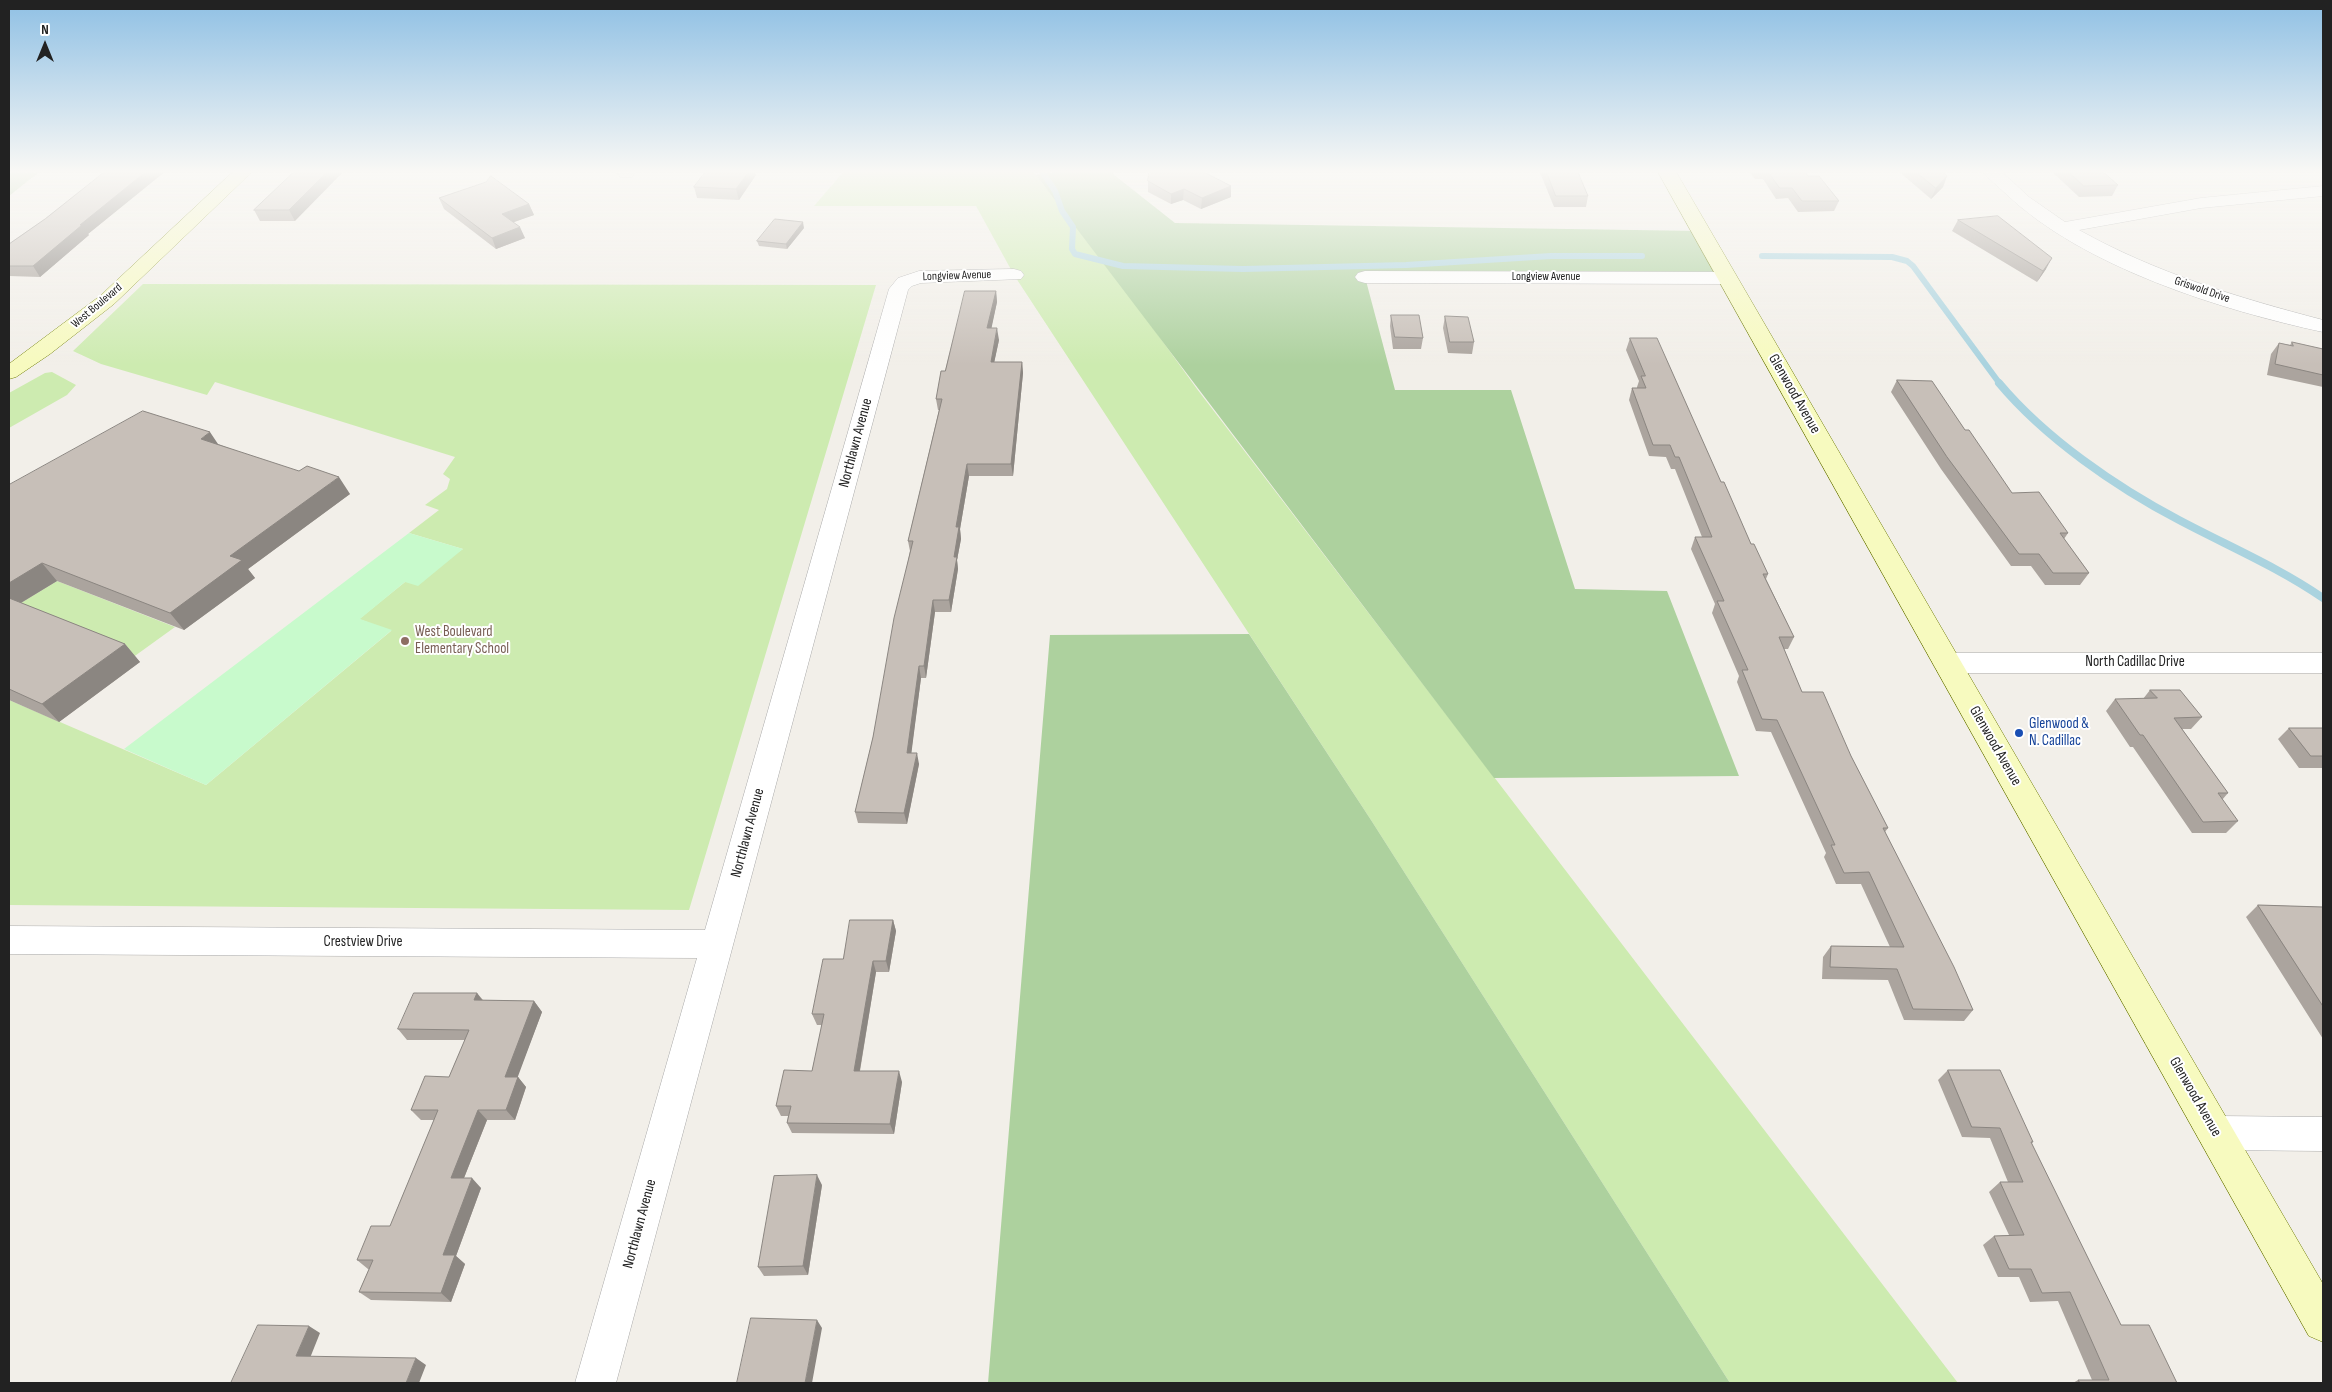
<!DOCTYPE html>
<html>
<head>
<meta charset="utf-8">
<style>
  body { margin:0 }
  #map { position:relative; width:2332px; height:1392px; overflow:hidden; background:#f2efe9; font-family:"Sofia Sans Condensed",sans-serif }
  canvas { display:block }
  .frame { position:absolute; inset:0; border:10px solid #222; pointer-events:none }
  .north { position:absolute; left:20px; top:20px; width:50px; height:50px; -webkit-text-stroke:4px #fff; paint-order:stroke; rotate:0deg; font-size:14px; font-weight:700; line-height:20px; text-align:center; color:#222 }
  .north::after { content:''; display:block; margin:auto; width:18px; height:22px; background:#222; clip-path:polygon(50% 0,100% 100%,50% 72%,0 100%) }
</style>
</head>
<body>
<div id="map">
<canvas width="2332" height="1392"></canvas>
<div class="frame"></div>
<div class="north">N</div>
</div>
<script>
const context = document.querySelector('canvas').getContext('2d');
context.lineJoin = 'round';
function fill(path, color) {
  context.fillStyle = color;
  context.fill(path, 'evenodd');
}
function stroke(path, color, width, dash) {
  context.strokeStyle = color;
  context.lineWidth = width;
  context.lineCap = dash ? 'butt' : 'round';
  context.setLineDash(dash || []);
  context.stroke(path);
}
function label(font, color, halo, rows, align = 'center') {
  context.font = font + ' "Sofia Sans Condensed",sans-serif';
  context.lineWidth = 4;
  context.setLineDash([]);
  context.textBaseline = 'middle';
  context.strokeStyle = halo;
  context.fillStyle = color;
  for (const [text, x, y, turn = 0] of rows) {
    context.save();
    context.translate(x, y);
    context.rotate((+turn || 0) * Math.PI / 180);
    context.textAlign = isNaN(turn) ? turn : align;
    if (halo) context.strokeText(text, 0, 0);
    context.fillText(text, 0, 0);
    context.restore();
  }
}
const grass = new Path2D(`
  M845,170H1032L1119,281L1197,389L1958,1383H1730L1371,820L1014,275L976,206H814Z
  M143,284L876,285L689,910L9,905V700L206,785L391,631L359,619L405,582L463,549L409,533L439,510L425,505L447,489L450,479L443,474L455,457L215,382L207,395L101,364L73,351Z
  M52,372L76,385L67,395L9,428V393L45,373Z
  M57,581L175,627L132,658L9,610Z`);
const forest = new Path2D(`
  M1067,170H1108L1175,223L1701,231L1727,278L1365,277L1395,390H1511L1575,589L1667,591L1739,776L1494,778L1036,175Z
  M9,173H38L9,196Z
  M1249,634L1371,820L1730,1383H988L1050,635Z`);
const park = new Path2D(`
  M409,533L463,549L418,586L405,582L360,619L392,630L206,785L124,749Z`);
const streamFar1 = new Path2D(`
  M1041,170L1055,191L1062,211L1073,227L1072,249L1075,254L1123,266L1243,269L1406,265L1551,256H1642
  M1762,256L1892,257L1907,261L1913,266L2000,384`);
const stream = new Path2D(`
  M1999,383C2045,438 2116,487 2179,520C2228,546 2278,567 2323,598`);
const street = new Path2D(`
  M620,170H637L632,177H620L617,173Z
  M1981,170H2000L2029,197L2065,222L2201,198L2323,186V196L2201,208L2079,230C2156,273 2239,298 2323,320V332C2221,310 2083,267 2006,194C1998,186 1988,179 1981,170Z
  M1014,269L1021,271L1024,275L1021,279L921,283L912,286L908,290L616,1383H575L697,958L9,954V926L705,930L889,289L898,278L919,271Z
  M1365,271L1727,272L1734,274L1737,278L1734,282L1727,284L1365,283L1358,281L1355,277L1358,273Z
  M1948,653H2323V673H1948L1939,670L1935,663L1939,656Z
  M2216,1116L2323,1117V1151L2216,1150L2203,1145L2198,1133L2203,1121Z`);
const secondary = new Path2D(`
  M235,170H254L114,304L50,354L16,377L9,379V364L100,296Z
  M1657,170H1675L2323,1284V1342L2309,1336Z`);
const wall = new Path2D(`
  M107,170H167L88,234L89,235L40,277L9,276V244L45,219Z
  M296,170L295,221H260L254,210Z
  M1539,170H1577L1588,196L1586,207H1554Z
  M1748,170H1803L1808,176L1839,201L1834,211L1798,212L1788,198L1776,199L1763,179H1755Z
  M1897,170H1941L1947,176L1943,187L1931,199Z
  M2050,170H2101L2118,185L2112,196L2079,197Z
  M756,175L739,200L697,198L694,187Z
  M1148,181L1231,186V197L1201,209L1183,200L1171,204L1148,192Z
  M439,198L529,204L534,215L513,222L525,238L496,249L444,209Z
  M1958,220L2046,269L2037,282L1952,231Z
  M804,228L787,249L759,246L757,241Z
  M996,291L997,302L991,328L999,340L994,362H1022L1023,373L1013,476H969L960,529L961,539L957,560L958,569L951,612H935L926,678H921L911,753L919,764L907,824L858,823L855,812L873,737L910,551L908,541L939,410H938L936,399L945,371Z
  M1391,315L1423,338L1421,349H1393L1390,326Z
  M1445,316L1474,342L1472,354L1448,353L1443,328Z
  M1630,338L1721,482L1751,544L1768,574L1766,579L1794,637L1788,649H1784L1802,692L1851,756L1888,828L1885,832L1973,1010L1964,1021L1904,1020L1888,980L1822,979L1823,957L1831,946L1890,947L1861,884H1836L1824,857L1826,853L1771,732L1756,731L1737,682L1739,676L1712,613L1715,604L1691,549L1695,537H1702L1675,469H1671L1666,457L1649,456L1629,400L1632,388H1637V387L1639,381L1626,350Z
  M2292,342L2323,349V387L2267,375L2271,354L2279,343L2290,345Z
  M1897,380L1965,430L2012,493L2068,533L2064,539L2089,573L2080,585H2045L2031,566H2011L1941,469L1891,392Z
  M218,444L350,494L248,569L255,578L184,630L57,581L21,603L125,644L140,662L59,722L9,700V485Z
  M2150,690L2202,717L2191,729H2182L2228,793L2222,800L2238,821L2226,833H2192L2133,747H2130L2106,711L2115,699H2143Z
  M2289,728H2323V768H2299L2278,739Z
  M2258,905L2323,907V1039L2246,917Z
  M893,920L896,931L889,972H876L860,1071L902,1082L894,1134L792,1133L787,1123L788,1116H781L776,1106L812,1071L822,1025H817L812,1014L843,959Z
  M477,993L483,1000L534,1001L542,1012L517,1077H518L526,1087L515,1120H487L464,1178L481,1188L456,1256L465,1264L451,1302L371,1300L359,1292L369,1269H368L357,1260L390,1226L434,1120H421L411,1110L449,1077L465,1040H407L398,1029Z
  M1948,1070L2033,1142L2031,1143L2121,1325L2177,1383H2073L2078,1380H2092L2058,1301L2030,1302L2019,1277H1998L1983,1245L1994,1236L2009,1235L1989,1192L2000,1182H2008L1990,1138L1962,1137L1938,1080Z
  M822,1185L808,1275L764,1276L758,1267Z`);
const shadedWall = new Path2D(`
  M148,170H167L88,234L89,235L40,277L33,266L80,225Z
  M329,170H345L295,221L289,210Z
  M750,170H754L756,175L739,200L736,189Z
  M1947,176L1943,187L1931,199L1936,188Z
  M1231,186V197L1201,209L1202,198Z
  M1184,189L1183,200L1171,204V194Z
  M529,204L534,215L506,225L502,214Z
  M803,222L804,228L787,249L786,244Z
  M520,227L525,238L496,249L492,238Z
  M2052,258L2046,269L2037,282L2043,271Z
  M996,291L997,302L989,340L987,328Z
  M997,328L999,340L992,373L991,362Z
  M1022,362L1023,373L1013,476L1011,464Z
  M210,432L222,450L201,439Z
  M967,464L969,476L960,529L961,539L957,560L958,569L951,612L949,600L956,527Z
  M339,477L350,494L248,569L255,578L184,630L170,613L230,556Z
  M42,563L57,581L9,610V583Z
  M933,600L935,612L926,678L924,666Z
  M125,644L140,662L59,722L42,704Z
  M919,666L921,678L910,764L907,753Z
  M917,753L919,764L907,824L904,813Z
  M893,920L896,931L889,972L886,961Z
  M873,961L876,972L858,1081L854,1071Z
  M477,993L485,1004L474,1000Z
  M534,1001L542,1012L514,1087L505,1077Z
  M899,1071L902,1082L894,1134L890,1124Z
  M518,1077L526,1087L515,1120L506,1110Z
  M478,1110L487,1120L460,1188L451,1178Z
  M817,1175L822,1185L808,1275L803,1266Z
  M472,1178L481,1188L456,1256L465,1264L451,1302L441,1293L443,1255Z
  M817,1320L822,1328L812,1383H805Z
  M309,1326L320,1333L308,1363L296,1356Z
  M416,1358L426,1365L419,1383H406Z`);
const building = new Path2D(`
  M107,170H148L80,225H82L33,266H9V244L45,219Z
  M296,170H329L289,210H254Z
  M707,170H750L736,189L694,187Z
  M1150,170H1200L1231,186L1202,198L1184,189L1171,194L1148,181Z
  M1546,170H1577L1588,196H1556Z
  M1767,170H1803L1808,176H1819L1839,201H1802L1792,188H1780Z
  M1914,170H1941L1947,176L1936,188Z
  M2067,170H2101L2118,185L2084,186Z
  M491,176L529,204L502,214L520,227L492,238L439,198L486,182Z
  M1998,216L2052,258L2043,271L1958,220Z
  M775,219L803,222L786,244L757,241Z
  M965,291H996L987,328H997L991,362H1022L1011,464H967L956,527H959L954,557H957L949,600H933L924,666H919L907,753H917L904,813L855,812L873,737L894,618L913,541H908L942,399H936L941,371H945Z
  M1391,315H1419L1423,338L1395,337Z
  M1445,316L1468,317L1474,342H1450Z
  M1630,338H1657L1721,482H1724L1751,544H1754L1768,574H1763L1794,637H1779L1802,692H1823L1851,756L1888,828H1883L1954,967L1973,1010L1913,1009L1897,969L1830,967L1831,946L1904,947L1869,872L1844,873L1831,845H1835L1777,720L1762,719L1742,670H1748L1717,601H1724L1695,537H1712L1679,457H1675L1670,445H1653L1632,388H1646L1641,376H1645Z
  M2292,342L2323,349V375L2275,364L2279,343L2293,346Z
  M1897,380L1932,381L1965,430H1969L2012,493L2039,492L2068,533H2060L2089,573H2053L2039,554H2019L1947,457Z
  M143,411L210,432L201,439L299,471L307,466L339,477L230,556L242,560L170,613L42,563L9,583V485Z
  M9,598L125,644L42,704L9,689Z
  M2150,690H2180L2202,717L2174,718L2228,793H2218L2238,821L2203,822L2143,735H2140L2115,699L2157,698Z
  M2289,728H2323V756H2311Z
  M2258,905L2323,907V1006Z
  M850,920H893L886,961H873L854,1071H899L890,1124L787,1123L791,1106H776L784,1070L812,1071L824,1014H812L823,959H843Z
  M414,993H477L474,1000L534,1001L505,1077H518L506,1110H478L451,1178H472L443,1255H455L441,1293L359,1292L373,1260H357L371,1226H390L438,1110H411L425,1076L449,1077L469,1030L398,1029Z
  M1948,1070H2000L2033,1142H2031L2121,1325H2149L2177,1383H2080L2078,1380H2109L2070,1292L2042,1293L2031,1269H2009L1994,1236L2024,1235L2000,1182H2023L2000,1128L1972,1127Z
  M817,1175L803,1266L758,1267L774,1176Z
  M751,1318L817,1320L805,1383H737Z
  M258,1325L309,1326L296,1356L416,1358L406,1383H231Z`);
const markers = [
  [405,641,5,"#8d6e63"],
  [2019,733,5,"#1a4fb4"]
];
const farStreetnames = [
  ["Longview Avenue",957,276,-2],
  ["Longview Avenue",1546,277],
  ["Griswold Drive",2202,290,19],
  ["West Boulevard",97,306,-40]
];
const streetNames = [
  ["Glenwood Avenue",1794,394,60],
  ["Northlawn Avenue",856,443,-75],
  ["North Cadillac Drive",2135,662],
  ["Glenwood Avenue",1995,746,60],
  ["Northlawn Avenue",748,833,-75],
  ["Crestview Drive",363,942],
  ["Glenwood Avenue",2195,1097,60],
  ["Northlawn Avenue",640,1224,-75]
];
const educationNames = [
  ["West Boulevard",415,632],
  ["Elementary School",415,649]
];
const transitNames = [
  ["Glenwood &",2029,724],
  ["N. Cadillac",2029,741]
];
fill(grass, '#cdebb0');
fill(forest, '#add19e');
fill(park, '#c8facc');
stroke(streamFar1, '#aad3df', 6);
stroke(stream, '#aad3df', 8);
stroke(street, '#a9a9a9', 1);
stroke(secondary, '#707d05', 1);
fill(street, '#fff');
fill(secondary, '#f7fabf');
fill(wall, '#aba49e');
fill(shadedWall, '#8b8681');
fill(building, '#c7bfb8');
stroke(building, '#8b8681', 1);
const sky = context.createLinearGradient(0, 0, 0, 365);
sky.addColorStop(0, '#8fc0e4');
sky.addColorStop(0.47, '#f9f8f5');
sky.addColorStop(1, '#f9f8f500');
context.fillStyle = sky;
context.fillRect(0, 0, 2332, 365);
for (const [x, y, r, color] of markers) {
  const dot = new Path2D();
  dot.arc(x, y, r, 0, 2 * Math.PI);
  context.fillStyle = color;
  context.fill(dot);
  stroke(dot, '#fff', 2);
}
label('12px', '#222', '#fff', farStreetnames);
label('15px', '#222', '#fff', streetNames);
label('15px', '#785e54', '#fff', educationNames, 'left');
label('15px', '#164399', '#fff', transitNames, 'left');
</script>
</body>
</html>
